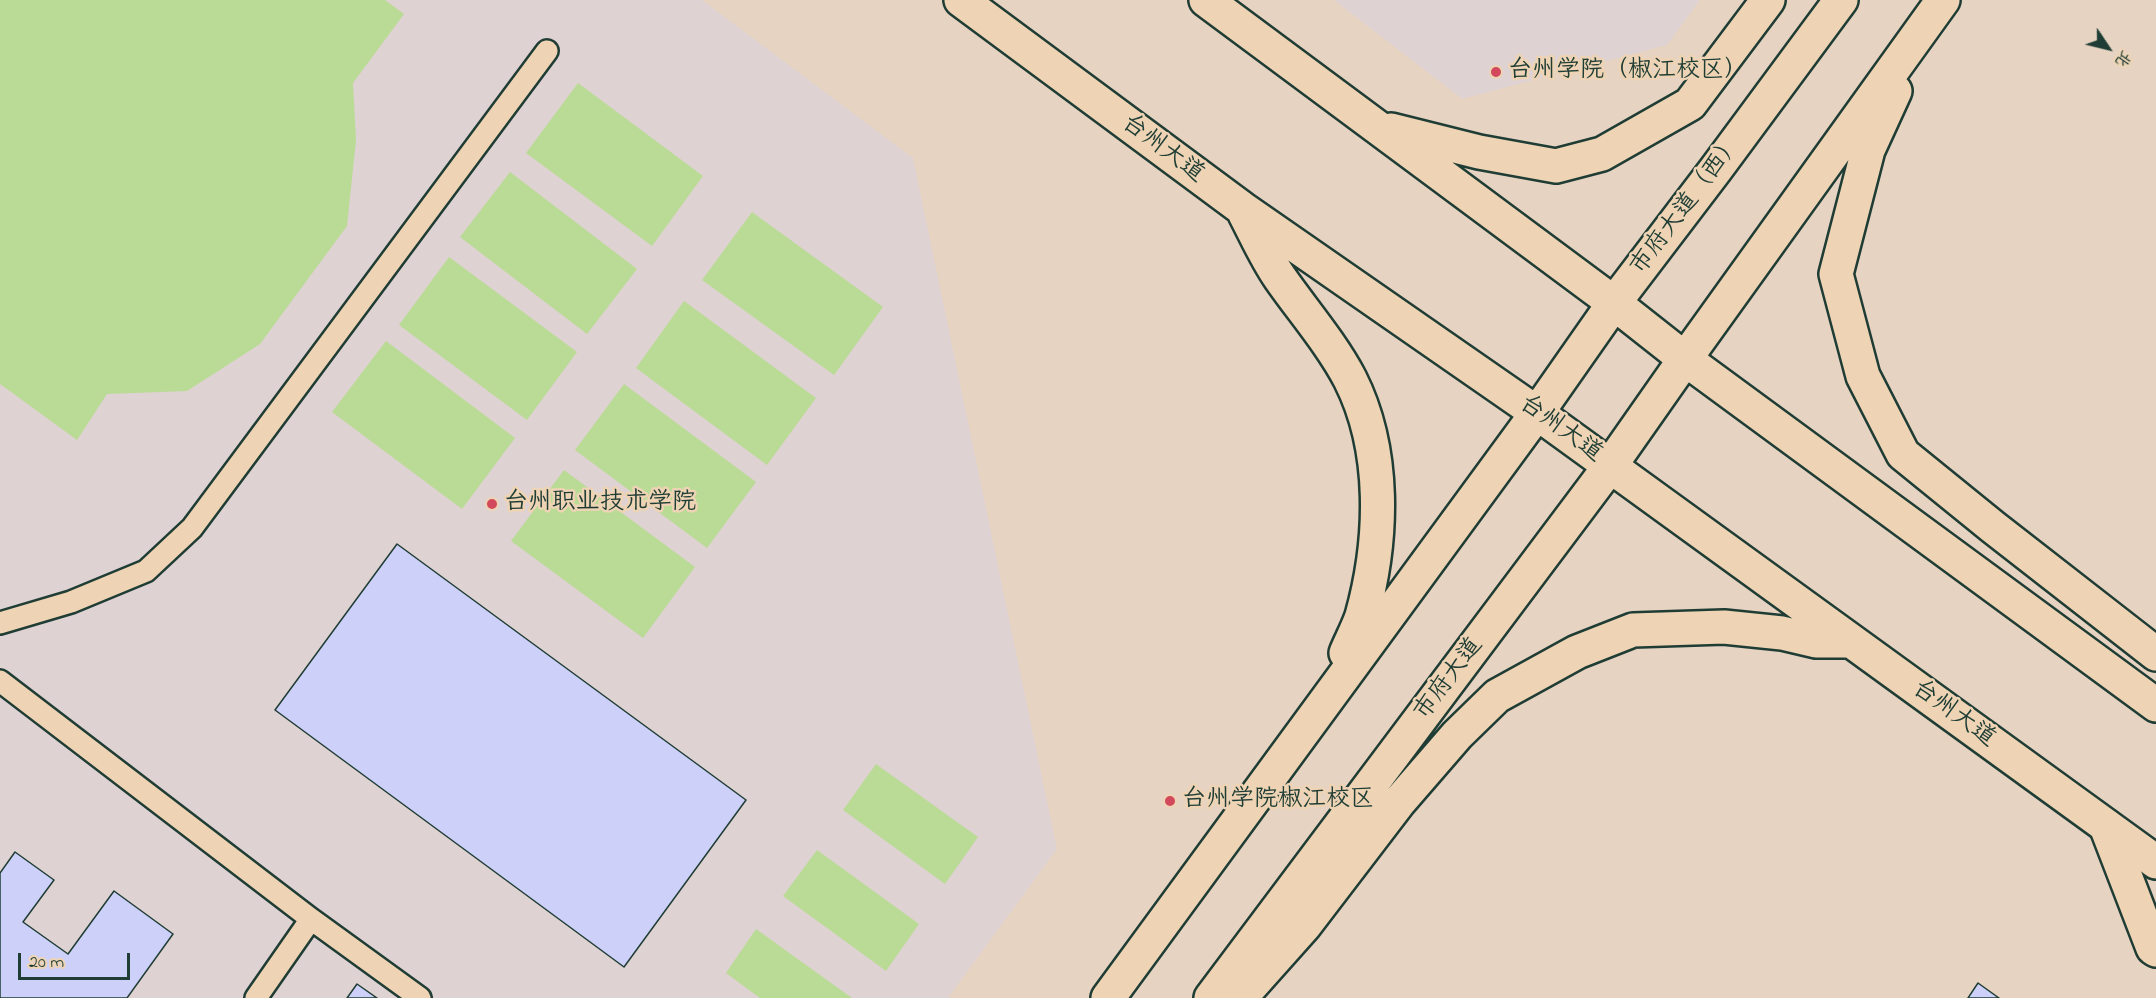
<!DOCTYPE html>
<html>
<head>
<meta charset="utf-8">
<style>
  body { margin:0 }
  #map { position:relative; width:2156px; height:998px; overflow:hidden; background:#e7d3c2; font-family:"Indie Flower","LXGW WenKai TC",sans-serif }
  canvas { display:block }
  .north { position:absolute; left:2078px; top:18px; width:60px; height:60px; -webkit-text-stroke:4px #eed4b5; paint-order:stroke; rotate:125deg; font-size:16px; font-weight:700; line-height:24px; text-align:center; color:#1f3d34 }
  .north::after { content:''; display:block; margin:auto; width:21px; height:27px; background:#1f3d34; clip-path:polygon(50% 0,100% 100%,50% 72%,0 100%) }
  .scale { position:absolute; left:18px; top:953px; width:112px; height:27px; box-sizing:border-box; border:3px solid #1f3d34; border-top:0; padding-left:8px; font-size:18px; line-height:21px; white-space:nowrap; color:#1f3d34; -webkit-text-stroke:4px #eed4b5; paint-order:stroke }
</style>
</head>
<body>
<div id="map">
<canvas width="2156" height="998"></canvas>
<div class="north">北</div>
<div class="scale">20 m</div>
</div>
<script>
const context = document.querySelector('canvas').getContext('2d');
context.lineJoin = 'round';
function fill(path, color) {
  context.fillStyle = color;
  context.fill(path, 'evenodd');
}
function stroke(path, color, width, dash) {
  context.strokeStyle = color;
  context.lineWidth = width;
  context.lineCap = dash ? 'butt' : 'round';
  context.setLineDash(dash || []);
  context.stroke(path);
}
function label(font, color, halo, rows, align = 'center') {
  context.font = font + ' "Indie Flower","LXGW WenKai TC",sans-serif';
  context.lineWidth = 5;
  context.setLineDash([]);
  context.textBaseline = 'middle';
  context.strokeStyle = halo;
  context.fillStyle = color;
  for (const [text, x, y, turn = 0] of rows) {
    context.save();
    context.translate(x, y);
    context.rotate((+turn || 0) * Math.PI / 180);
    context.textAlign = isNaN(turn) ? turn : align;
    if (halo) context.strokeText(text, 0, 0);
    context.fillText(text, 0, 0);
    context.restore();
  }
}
const built = new Path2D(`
  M0,0H702L913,158L1057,849L948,998H0Z
  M1334,0H1700L1667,45L1462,99Z`);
const green = new Path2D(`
  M0,0H385L404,14L353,83L356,140L347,226L260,344L187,391L107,394L77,440L0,384Z
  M578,83L703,176L652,246L526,153Z
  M510,172L637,269L587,334L460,237Z
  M752,212L883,307L834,375L702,280Z
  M449,257L577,352L527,420L399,325Z
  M684,301L816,398L767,465L636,368Z
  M386,341L515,438L462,509L332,412Z
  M624,384L756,482L707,548L575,450Z
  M564,470L695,567L643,638L511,541Z
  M876,764L978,837L945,884L843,810Z
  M817,850L919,924L886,971L783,896Z
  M756,929L852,998H760L726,973Z`);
const building = new Path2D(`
  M397,544L746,800L624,967L275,710Z
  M15,852L54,880L23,922L68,954L114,891L173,934L127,998H0V873Z
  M1978,983L1999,998H1968Z
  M357,984L377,998H347Z`);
const service = new Path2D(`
  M0,623L71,602L146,571L192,528L547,51
  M0,681L311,919L420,998
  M256,998L311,919`);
const secondary = new Path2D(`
  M2106,826L2153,948L2156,950`);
const primary = new Path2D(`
  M961,0L1243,209L1537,413L2156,862
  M1206,0L1614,303L1685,359L2156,705
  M1895,91L1868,150L1836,274L1863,376L1903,454L1993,527L2156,654
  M1391,130L1479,152L1556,166L1602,154L1690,104L1768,0
  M1245,214C1256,235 1266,258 1280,278C1303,311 1331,343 1350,379C1386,450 1383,540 1362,616C1358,628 1351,641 1346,653
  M1108,998L1537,413L1614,303L1716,169L1841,0
  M1211,998L1610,466L1685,359L1943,0
  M1240,998L1305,925L1399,802L1457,735L1497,696L1577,652L1633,630L1724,627L1782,633L1816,641H1851`);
const markers = [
  [1496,72,6,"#d1495b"],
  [492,504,6,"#d1495b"],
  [1170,801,6,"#d1495b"]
];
const poiNames = [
  ["台州学院（椒江校区）",1508,72],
  ["台州职业技术学院",504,504],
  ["台州学院椒江校区",1182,801]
];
const streetNames = [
  ["台州大道",1162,150,37],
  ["市府大道（西）",1688,206,-53],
  ["台州大道",1560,430,36],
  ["市府大道",1450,680,-53],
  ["台州大道",1953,715,36]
];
fill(built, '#dfd2d2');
fill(green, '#badb95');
fill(building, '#cdd0f8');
stroke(building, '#1f3d34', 1.5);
stroke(service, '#1f3d34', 26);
stroke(secondary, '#1f3d34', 38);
stroke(primary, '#1f3d34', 38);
stroke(service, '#eed4b5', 21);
stroke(secondary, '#eed4b5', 33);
stroke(primary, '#eed4b5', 33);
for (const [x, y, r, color] of markers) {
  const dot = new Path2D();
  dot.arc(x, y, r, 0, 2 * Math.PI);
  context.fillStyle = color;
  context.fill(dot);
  stroke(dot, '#eed4b5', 2);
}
label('24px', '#1f3d34', '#eed4b5', poiNames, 'left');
label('24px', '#1f3d34', '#eed4b5', streetNames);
</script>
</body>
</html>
